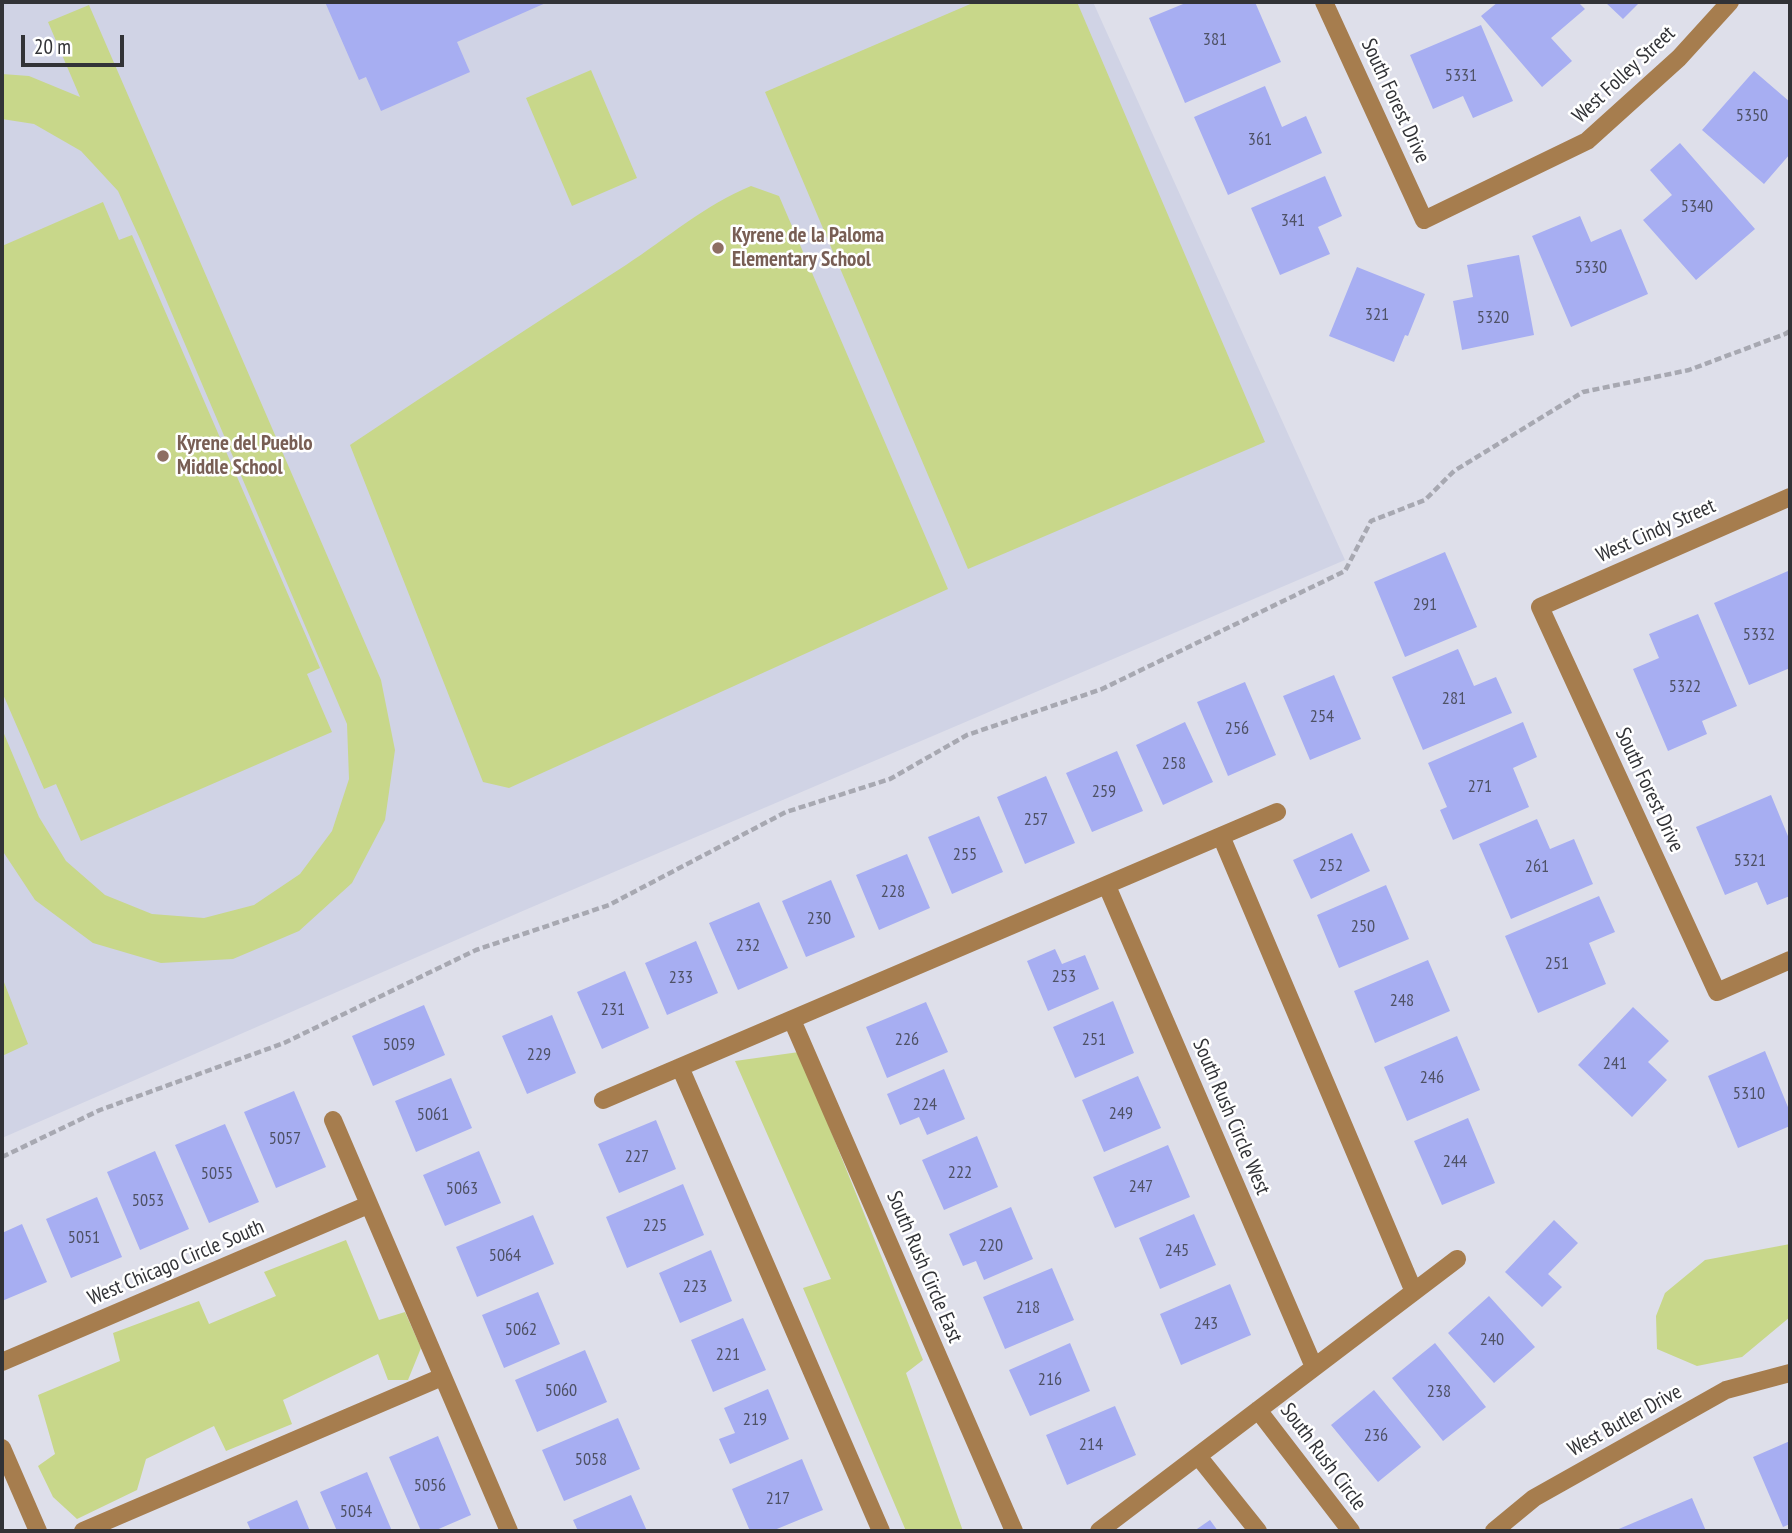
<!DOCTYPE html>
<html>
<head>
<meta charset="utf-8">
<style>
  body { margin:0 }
  #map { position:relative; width:1792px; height:1533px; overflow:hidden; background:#dedfea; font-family:"PT Sans Narrow",sans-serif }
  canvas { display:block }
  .frame { position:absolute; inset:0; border:4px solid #323337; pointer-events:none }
  .scale { position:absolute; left:21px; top:35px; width:103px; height:32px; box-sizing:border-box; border:4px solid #323337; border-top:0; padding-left:9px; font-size:21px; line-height:24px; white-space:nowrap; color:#323337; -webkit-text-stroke:5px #fff; paint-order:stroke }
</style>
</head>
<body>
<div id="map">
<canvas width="1792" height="1533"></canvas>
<div class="frame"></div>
<div class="scale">20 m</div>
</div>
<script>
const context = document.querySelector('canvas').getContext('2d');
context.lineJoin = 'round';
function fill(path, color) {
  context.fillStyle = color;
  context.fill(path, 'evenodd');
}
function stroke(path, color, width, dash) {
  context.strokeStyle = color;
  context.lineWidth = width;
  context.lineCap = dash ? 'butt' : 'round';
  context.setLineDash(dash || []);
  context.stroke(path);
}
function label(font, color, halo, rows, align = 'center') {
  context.font = font + ' "PT Sans Narrow",sans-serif';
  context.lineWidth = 5;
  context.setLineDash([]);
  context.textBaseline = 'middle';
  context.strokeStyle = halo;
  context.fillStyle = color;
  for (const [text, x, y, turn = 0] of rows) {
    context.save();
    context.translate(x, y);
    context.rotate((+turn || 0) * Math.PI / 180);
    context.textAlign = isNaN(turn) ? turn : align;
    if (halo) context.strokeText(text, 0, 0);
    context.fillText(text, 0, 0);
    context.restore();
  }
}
const built = new Path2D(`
  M2,2H1093L1345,560L525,910L2,1138Z`);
const green = new Path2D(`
  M975,2H1077L1265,442L968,569L765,92Z
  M89,5L381,680L395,750L385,820L352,883L299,931L233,959L161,963L93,943L35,900L2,850V729L39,817L66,861L105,895L152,914L204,918L254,905L300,874L332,831L349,779L347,724L141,241L118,191L81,151L34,124L2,119V74L29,76L80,97L48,22Z
  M591,70L637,178L572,206L526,98Z
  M751,186L779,196L948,589L509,788L483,782L350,445C441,384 533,325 626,265C667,238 705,205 751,186Z
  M103,202L119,240L132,235L320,668L307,674L332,732L81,841L56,784L44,789L2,692V246Z
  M2,977L28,1044L2,1056Z
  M799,1052L923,1360L906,1373L963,1531H906L803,1288L831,1279L735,1061Z
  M346,1240L379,1320L405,1312L421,1348L408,1380H388L378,1354L283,1400L292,1424L226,1451L214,1426L146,1459L137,1490L77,1519L53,1497L38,1466L55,1454L38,1395L120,1361L113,1333L199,1301L209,1324L276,1296L264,1272Z
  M1790,1244V1317L1742,1357L1697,1366L1657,1349L1656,1316L1665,1293L1705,1260Z`);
const building = new Path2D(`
  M325,2H548L457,42L470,72L381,111L366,77L359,80Z
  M1188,2H1255L1281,62L1185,103L1149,18Z
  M1498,2H1578L1585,9L1551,38L1572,61L1542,87L1481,16Z
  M1605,2H1640L1623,19Z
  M1481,25L1513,101L1473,118L1463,96L1433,109L1410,55Z
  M1754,71L1790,102V154L1764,184L1702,130Z
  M1265,86L1282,127L1306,116L1322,153L1228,195L1194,117Z
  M1680,143L1755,229L1696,280L1643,220L1672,195L1650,170Z
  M1325,176L1342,216L1318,227L1330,254L1280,275L1251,208Z
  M1580,216L1591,242L1621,229L1648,294L1571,327L1532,236Z
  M1519,255L1534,335L1462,350L1453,301L1473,297L1467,265Z
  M1357,267L1425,294L1408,336L1405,335L1394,362L1329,336Z
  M1445,552L1477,627L1405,657L1374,582Z
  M1788,571L1790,576V668L1749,685L1714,603Z
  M1698,614L1737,706L1702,721L1707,734L1668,751L1633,669L1659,658L1649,634Z
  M1458,649L1474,686L1496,677L1512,713L1423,750L1392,677Z
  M1334,675L1361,739L1310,760L1283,696Z
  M1245,682L1276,755L1228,776L1197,702Z
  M1185,722L1213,782L1163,805L1136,745Z
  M1523,722L1537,757L1513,768L1529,807L1453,840L1440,810L1447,807L1428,763Z
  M1117,751L1143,811L1092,832L1066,773Z
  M1046,776L1075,843L1025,864L997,797Z
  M1771,795L1790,841V896L1767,905L1757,882L1725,895L1696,827Z
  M979,816L1003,872L952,894L928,837Z
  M1537,819L1550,849L1574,839L1593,884L1511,919L1479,844Z
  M1352,833L1370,871L1311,899L1293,860Z
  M907,854L930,908L879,930L856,875Z
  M831,880L855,937L806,957L782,901Z
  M1386,885L1409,939L1339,968L1317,915Z
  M1599,896L1615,932L1589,943L1606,984L1538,1013L1505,936Z
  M759,902L788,968L738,990L709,923Z
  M696,941L718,993L667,1015L645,963Z
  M1055,949L1062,964L1085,955L1099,989L1048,1011L1027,961Z
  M1428,960L1450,1011L1375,1043L1354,991Z
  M625,971L649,1028L602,1049L577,992Z
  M1113,1001L1134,1053L1075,1078L1053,1027Z
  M926,1002L948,1052L887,1078L866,1027Z
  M424,1005L445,1055L373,1086L352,1036Z
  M1633,1007L1669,1041L1648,1062L1667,1080L1632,1117L1578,1065Z
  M552,1015L576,1073L527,1094L502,1036Z
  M1457,1036L1480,1090L1407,1121L1384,1067Z
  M1765,1051L1790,1112V1126L1738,1148L1708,1076Z
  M944,1069L965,1119L927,1135L919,1117L900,1125L887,1094Z
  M1138,1076L1161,1128L1104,1152L1082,1100Z
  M451,1078L472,1128L416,1152L395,1101Z
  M294,1091L326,1167L276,1188L244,1112Z
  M1468,1118L1495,1183L1442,1205L1414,1141Z
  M656,1120L676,1169L619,1193L598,1144Z
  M225,1124L259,1202L209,1223L175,1145Z
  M977,1136L998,1187L944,1210L922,1160Z
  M1168,1145L1190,1197L1115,1228L1093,1177Z
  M155,1151L189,1229L140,1250L107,1172Z
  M479,1151L501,1203L445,1226L423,1175Z
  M683,1184L704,1235L627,1268L606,1217Z
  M97,1197L122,1257L71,1278L46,1219Z
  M1011,1207L1033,1259L984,1280L976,1261L963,1266L949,1234Z
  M1194,1214L1216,1265L1160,1289L1139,1238Z
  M533,1215L554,1264L477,1297L456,1247Z
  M1554,1220L1578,1243L1548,1274L1562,1287L1542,1307L1505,1272Z
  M22,1224L47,1282L2,1301V1233Z
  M711,1250L732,1301L680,1323L659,1273Z
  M1052,1268L1074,1320L1005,1349L983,1297Z
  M1230,1284L1251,1335L1181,1365L1160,1314Z
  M538,1292L560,1344L504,1368L482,1315Z
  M1489,1296L1535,1347L1494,1383L1448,1333Z
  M743,1318L766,1370L713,1392L691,1340Z
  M1070,1343L1090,1391L1030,1416L1009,1370Z
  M1435,1343L1486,1407L1443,1441L1392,1378Z
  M585,1350L607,1402L537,1432L515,1380Z
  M768,1389L789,1439L730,1464L719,1439L735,1433L724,1408Z
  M1374,1390L1421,1447L1378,1482L1331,1425Z
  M1115,1406L1136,1455L1067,1485L1046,1435Z
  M618,1418L640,1469L564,1501L542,1450Z
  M438,1436L471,1515L434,1531H421L389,1457Z
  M1790,1441V1524L1783,1527L1753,1457Z
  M802,1459L823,1510L772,1531H750L732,1489Z
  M367,1472L392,1531H337L320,1492Z
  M631,1495L647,1531H578L573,1520Z
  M1692,1498L1706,1531H1614Z
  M297,1500L310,1531H251L247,1522Z
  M1210,1520L1218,1531H1194Z`);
const path = new Path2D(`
  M2,1157L100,1110L284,1043L476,950L609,905L786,812L890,779L967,735L1102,689L1345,571L1371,521L1425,500L1454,471L1583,392L1689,370L1785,334L1790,331`);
const minor = new Path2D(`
  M1324,2L1424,220L1587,141L1679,58L1730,2
  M1790,497L1540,607L1717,992L1790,960
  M1221,836L1414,1292
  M1107,886L1314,1367
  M792,1020L1014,1531
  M680,1067L881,1531
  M603,1100L1277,812
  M333,1120L509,1531
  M2,1362L368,1205
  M1258,1410L1351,1531
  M2,1448L38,1531
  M1198,1456L1258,1531
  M83,1531L442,1377
  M1099,1531L1457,1259
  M1494,1531L1534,1498L1726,1390L1790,1373`);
const markers = [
  [718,248,7,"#8d6e63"],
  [163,456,7,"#8d6e63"]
];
const numberNames = [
  ["381",1215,40],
  ["5331",1461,76],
  ["5350",1752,116],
  ["361",1260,140],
  ["5340",1697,207],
  ["341",1293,221],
  ["5330",1591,268],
  ["321",1377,315],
  ["5320",1493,318],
  ["291",1425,605],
  ["5332",1759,635],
  ["5322",1685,687],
  ["281",1454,699],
  ["254",1322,717],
  ["256",1237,729],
  ["258",1174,764],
  ["271",1480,787],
  ["259",1104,792],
  ["257",1036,820],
  ["255",965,855],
  ["5321",1750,861],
  ["252",1331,866],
  ["261",1537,867],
  ["228",893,892],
  ["230",819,919],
  ["250",1363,927],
  ["232",748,946],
  ["251",1557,964],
  ["253",1064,977],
  ["233",681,978],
  ["248",1402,1001],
  ["231",613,1010],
  ["226",907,1040],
  ["251",1094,1040],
  ["5059",399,1045],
  ["229",539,1055],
  ["241",1615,1064],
  ["246",1432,1078],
  ["5310",1749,1094],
  ["224",925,1105],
  ["249",1121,1114],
  ["5061",433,1115],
  ["5057",285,1139],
  ["227",637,1157],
  ["244",1455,1162],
  ["222",960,1173],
  ["5055",217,1174],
  ["247",1141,1187],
  ["5063",462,1189],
  ["5053",148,1201],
  ["225",655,1226],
  ["5051",84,1238],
  ["220",991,1246],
  ["245",1177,1251],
  ["5064",505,1256],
  ["223",695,1287],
  ["218",1028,1308],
  ["243",1206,1324],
  ["5062",521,1330],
  ["240",1492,1340],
  ["221",728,1355],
  ["216",1050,1380],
  ["5060",561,1391],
  ["238",1439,1392],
  ["219",755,1420],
  ["236",1376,1436],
  ["214",1091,1445],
  ["5058",591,1460],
  ["5056",430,1486],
  ["217",778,1499],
  ["5054",356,1512]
];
const streetNames = [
  ["West Folley Street",1624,75,-43],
  ["South Forest Drive",1395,101,65],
  ["West Cindy Street",1656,531,-24],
  ["South Forest Drive",1649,790,65],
  ["South Rush Circle West",1231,1117,67],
  ["West Chicago Circle South",176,1263,-23],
  ["South Rush Circle East",924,1267,67],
  ["West Butler Drive",1625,1421,-29],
  ["South Rush Circle",1323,1457,53]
];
const educationNames = [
  ["Kyrene de la Paloma",732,236],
  ["Elementary School",732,260],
  ["Kyrene del Pueblo",177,444],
  ["Middle School",177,468]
];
fill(built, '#d0d3e5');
fill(green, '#c8d78a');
fill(building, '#a7aef2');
stroke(path, '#a7a8b1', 4.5, [7, 3.5]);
stroke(minor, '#a67d4e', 18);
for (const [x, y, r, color] of markers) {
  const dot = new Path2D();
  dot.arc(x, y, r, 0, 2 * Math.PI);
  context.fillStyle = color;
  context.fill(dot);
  stroke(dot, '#fff', 2.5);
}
label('18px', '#4f5266', null, numberNames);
label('21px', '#323337', '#fff', streetNames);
label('bold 21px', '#785e54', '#fff', educationNames, 'left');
</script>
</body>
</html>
